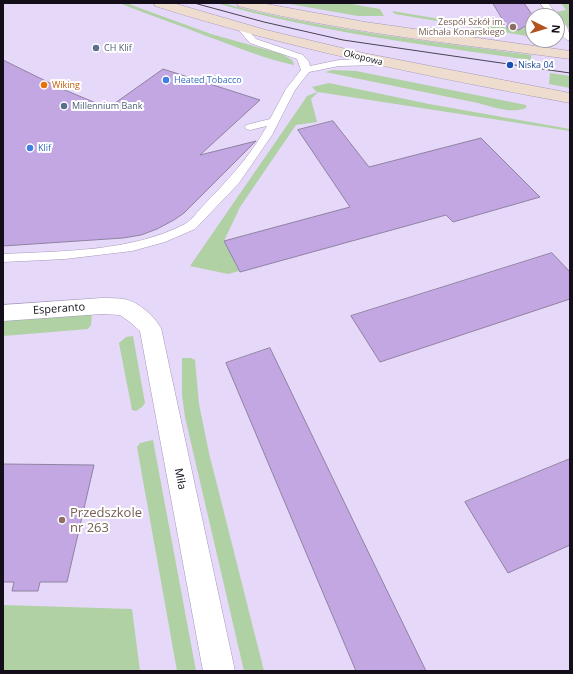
<!DOCTYPE html>
<html>
<head>
<meta charset="utf-8">
<style>
  body { margin:0 }
  #map { position:relative; width:573px; height:674px; overflow:hidden; background:#e6d8f9; font-family:"Open Sans",sans-serif }
  canvas { display:block }
  .frame { position:absolute; inset:0; border:4px solid #130e19; pointer-events:none }
  .north { position:absolute; left:525px; top:8px; width:40px; height:40px; box-sizing:border-box; background:#fff; border:1px solid #a19fa3; border-radius:50%; rotate:95deg; font-size:11px; font-weight:700; line-height:16px; text-align:center; color:#130e19 }
  .north::after { content:''; display:block; margin:auto; width:14px; height:18px; background:#b5511d; clip-path:polygon(50% 0,100% 100%,50% 72%,0 100%) }
</style>
</head>
<body>
<div id="map">
<canvas width="573" height="674"></canvas>
<div class="frame"></div>
<div class="north">N</div>
</div>
<script>
const context = document.querySelector('canvas').getContext('2d');
context.lineJoin = 'round';
function fill(path, color) {
  context.fillStyle = color;
  context.fill(path, 'evenodd');
}
function stroke(path, color, width, dash) {
  context.strokeStyle = color;
  context.lineWidth = width;
  context.lineCap = dash ? 'butt' : 'round';
  context.setLineDash(dash || []);
  context.stroke(path);
}
function label(font, color, halo, rows, align = 'center') {
  context.font = font + ' "Open Sans",sans-serif';
  context.lineWidth = 4;
  context.setLineDash([]);
  context.textBaseline = 'middle';
  context.strokeStyle = halo;
  context.fillStyle = color;
  for (const [text, x, y, turn = 0] of rows) {
    context.save();
    context.translate(x, y);
    context.rotate((+turn || 0) * Math.PI / 180);
    context.textAlign = isNaN(turn) ? turn : align;
    if (halo) context.strokeText(text, 0, 0);
    context.fillText(text, 0, 0);
    context.restore();
  }
}
const green = new Path2D(`
  M119,3H126L211,34L282,54L292,60L294,64V65C265,59 237,47 209,37C179,25 149,15 119,3Z
  M216,3H223C324,30 428,41 531,55V60C425,45 319,32 216,3Z
  M284,3H346L380,9L384,16H358Z
  M561,3H570V30L557,12L566,10Z
  M392,11L452,21L453,18L519,30L528,25L533,28V37L395,14Z
  M333,70L356,71L526,105V108C511,114 493,107 478,103L325,72Z
  M550,73L570,76V88L549,84Z
  M329,83L429,104L570,129V131L318,92L311,99L317,122L296,125L240,207L224,241L239,271L228,274L190,266L301,105L307,96L317,92L312,87Z
  M92,312L91,325L88,329L3,336V320Z
  M133,336L145,403L142,407L136,411L132,410L119,343L126,337Z
  M182,358H191L195,360L199,404L209,453L264,671H244L185,417L182,395Z
  M153,440L196,671H177L137,447L140,443Z
  M3,605L132,609L140,671H3Z`);
const building = new Path2D(`
  M493,3H524L533,16V21L519,30L508,28Z
  M3,60L60,88L108,108L163,69L260,100L200,155L256,141L184,213L174,220L157,229L141,235L123,238L3,246Z
  M333,121L369,167L481,138L540,197L453,222L446,215L240,272L224,241L350,207L298,130Z
  M552,253L570,272V299L380,362L351,316Z
  M270,348L360,535L426,671H356L226,363Z
  M570,459V545L508,573L465,502Z
  M3,464L94,465L67,582H40L38,591H12L14,582H3Z`);
const lane = new Path2D(`
  M540,3H548L558,16L557,18V16H550Z
  M557,18C566,21 570,32 570,41C561,38 557,27 557,18Z
  M241,25L244,26L256,39L303,55L309,62L310,66L339,60L380,59L385,62L380,65L339,66L309,72L295,90L272,135L239,183L195,229L165,242L132,251L65,259L3,262V254C62,251 131,252 185,224C192,220 197,212 202,207C226,182 250,157 267,126L250,130L246,129L245,127L246,125L270,119L286,89L301,70L297,59L250,43L237,28Z`);
const street = new Path2D(`
  M102,298C109,298 117,298 124,299C139,302 154,316 161,328L235,671H203L140,331L130,322L120,315L102,314L3,321V305Z`);
const secondary = new Path2D(`
  M154,3H173L266,30L363,53L570,93V103C430,77 291,49 155,6Z
  M237,3H261L365,22L570,51V59C459,44 347,33 238,6Z`);
const tram = new Path2D(`
  M194,3L264,22L343,40L570,73`);
const markers = [
  [513,27,4,"#8d6e63"],
  [96,48,4,"#5c6f8a"],
  [510,65,4,"#1a4fb4"],
  [166,80,4,"#3f7fe0"],
  [44,85,4,"#e8710a"],
  [64,106,4,"#5c6f8a"],
  [30,148,4,"#3f7fe0"],
  [62,520,4,"#8d6e63"]
];
const farEducationnames = [
  ["Zespół Szkół im.",505,22],
  ["Michała Konarskiego",505,32]
];
const farServicenames = [
  ["CH Klif",104,48],
  ["Millennium Bank",72,106]
];
const farStreetnames = [
  ["Okopowa",363,58,14]
];
const farTransitnames = [
  ["Niska 04",518,65]
];
const farShopnames = [
  ["Heated Tobacco",174,80],
  ["Klif",38,148]
];
const farFoodnames = [
  ["Wiking",52,85]
];
const streetNames = [
  ["Esperanto",59,309,-4],
  ["Miła",180,479,79]
];
const nearEducationnames = [
  ["Przedszkole",70,513],
  ["nr 263",70,528]
];
fill(green, '#b0d1a4');
fill(building, '#c2a7e3');
stroke(building, '#8f82a0', 1);
stroke(lane, '#a598b7', 1);
stroke(street, '#a598b7', 1);
stroke(secondary, '#a598b7', 1);
fill(lane, '#fff');
fill(street, '#fff');
fill(secondary, '#eeddce');
stroke(tram, '#494252', 1);
for (const [x, y, r, color] of markers) {
  const dot = new Path2D();
  dot.arc(x, y, r, 0, 2 * Math.PI);
  context.fillStyle = color;
  context.fill(dot);
  stroke(dot, '#fff', 1.5);
}
label('9px', '#785e54', '#fff', farEducationnames, 'right');
label('9px', '#4e5e75', '#fff', farServicenames, 'left');
label('9px', '#130e19', '#fff', farStreetnames);
label('9px', '#164399', '#fff', farTransitnames, 'left');
label('9px', '#366cbe', '#fff', farShopnames, 'left');
label('9px', '#c56008', '#fff', farFoodnames, 'left');
label('11px', '#130e19', '#fff', streetNames);
label('13px', '#785e54', '#fff', nearEducationnames, 'left');
</script>
</body>
</html>
